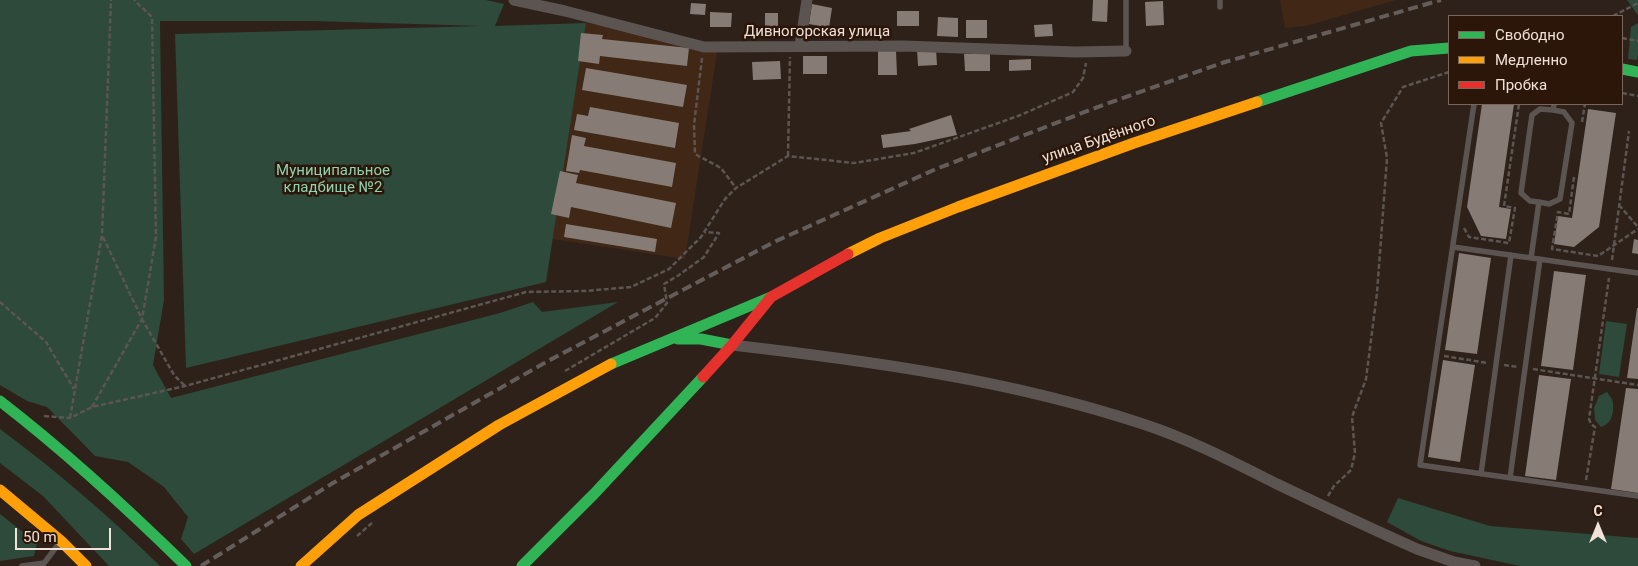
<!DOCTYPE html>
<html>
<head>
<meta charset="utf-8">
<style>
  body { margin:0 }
  #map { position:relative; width:1638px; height:566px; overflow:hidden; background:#2d211a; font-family:Roboto,sans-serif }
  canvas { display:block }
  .legend { position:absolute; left:1448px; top:15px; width:175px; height:90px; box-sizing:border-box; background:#2b1609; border:1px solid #7a675c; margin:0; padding:6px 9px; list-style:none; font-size:15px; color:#f0e1d9 }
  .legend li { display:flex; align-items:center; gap:10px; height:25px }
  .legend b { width:25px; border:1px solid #7a675c }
  .north { position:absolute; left:1573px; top:501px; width:50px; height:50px; -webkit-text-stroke:4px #2b1609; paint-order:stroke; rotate:0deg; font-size:14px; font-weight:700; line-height:20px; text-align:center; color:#f0e1d9 }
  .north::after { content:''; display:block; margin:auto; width:18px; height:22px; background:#f0e1d9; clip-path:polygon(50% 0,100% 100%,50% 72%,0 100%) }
  .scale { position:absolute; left:15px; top:528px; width:96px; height:22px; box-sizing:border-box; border:2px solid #f0e1d9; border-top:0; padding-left:6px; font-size:15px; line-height:18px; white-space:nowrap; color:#f0e1d9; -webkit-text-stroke:4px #2b1609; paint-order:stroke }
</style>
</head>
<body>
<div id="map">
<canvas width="1638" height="566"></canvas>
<ul class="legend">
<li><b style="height:6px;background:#30b455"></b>Свободно</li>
<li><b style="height:6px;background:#ff9f0a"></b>Медленно</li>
<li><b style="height:6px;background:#e5322d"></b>Пробка</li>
</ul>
<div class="north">С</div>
<div class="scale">50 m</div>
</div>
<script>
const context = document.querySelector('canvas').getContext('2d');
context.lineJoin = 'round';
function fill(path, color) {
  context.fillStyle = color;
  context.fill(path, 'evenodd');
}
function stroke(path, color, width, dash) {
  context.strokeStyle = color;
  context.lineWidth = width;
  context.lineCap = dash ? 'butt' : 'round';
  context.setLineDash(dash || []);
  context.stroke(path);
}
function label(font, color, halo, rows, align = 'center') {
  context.font = font + ' Roboto,sans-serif';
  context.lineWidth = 5;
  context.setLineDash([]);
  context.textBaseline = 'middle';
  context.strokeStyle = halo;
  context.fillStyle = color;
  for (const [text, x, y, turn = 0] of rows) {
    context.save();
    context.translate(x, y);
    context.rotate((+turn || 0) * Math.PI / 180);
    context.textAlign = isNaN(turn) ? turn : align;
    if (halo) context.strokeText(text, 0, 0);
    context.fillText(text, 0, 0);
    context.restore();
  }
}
const built = new Path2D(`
  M1280,0H1396L1306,26L1285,28Z
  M586,23L718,47L685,259L552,239Z`);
const green = new Path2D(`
  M0,0H486L504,4L495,26L586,23L546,282L186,368L175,34L481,26L313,21H160L164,300L153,365L171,398L500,313L533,302L542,312L618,302L194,554L181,539L188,517L164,487L128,462L95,456L47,407L27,401L0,385Z
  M1627,0H1638V15L1637,14Z
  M1638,23V54L1637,60L1628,59L1631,27Z
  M1606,321L1627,324L1619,377L1599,374Z
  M1607,392L1612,399C1615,409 1613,424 1601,427L1595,420L1594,408L1599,396Z
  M0,429C57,471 110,517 160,566H109L43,496L0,463Z
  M1398,498L1490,526L1638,538V566H1520L1450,551L1421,541L1387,522Z
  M0,514L37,543L34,556L0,561Z`);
const building = new Path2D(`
  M1093,0H1108L1107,22L1092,21Z
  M1163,1L1164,25L1146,26L1145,2Z
  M691,3L706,4L705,15L690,14Z
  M812,4L832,8L829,28L809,24Z
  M897,11H919V26H897Z
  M710,12L732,13L731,27H710Z
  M765,13H778V27H765Z
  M938,17L958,18V37L937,36Z
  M966,20H987V38H966Z
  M1052,24L1053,36L1035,37L1034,25Z
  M581,33L603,35L602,39L689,48L687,66L600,56L599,64L578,61Z
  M917,49H936L937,65L918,66Z
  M896,50L897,75H878V51Z
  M964,54H990V71H965Z
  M803,56H827V74H803Z
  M1031,59V70L1009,71V60Z
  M780,61L781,79L753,80L752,62Z
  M586,68L687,85L683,107L582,90Z
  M1482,104H1514L1499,207L1511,209L1506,239L1481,236L1467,207Z
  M590,107L679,123L675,148L574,130L577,114L588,116Z
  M1588,109L1616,113L1599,227L1574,247L1554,244L1558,216L1572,218Z
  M951,115L957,135L915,144L883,148L881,135L911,131L909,129Z
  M572,135L586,138L584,146L676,163L672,187L580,170L579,173L566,171Z
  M560,171L578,175L576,183L676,203L671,228L571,207L569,218L551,214Z
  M566,224L657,239L655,252L564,237Z
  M1634,239L1638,240V254L1632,253Z
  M1459,253L1491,258L1477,354L1445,350Z
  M1554,271L1586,275L1573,370L1541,366Z
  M1637,308H1638V379L1627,378Z
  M1443,360L1475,365L1460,462L1428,457Z
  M1539,375L1571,379L1556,480L1525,476Z
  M1626,388L1638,389V493L1611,489Z`);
const path = new Path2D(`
  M1613,16L1638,3
  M1622,38L1638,41
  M702,58L694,125L695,154L721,168L736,188
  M1622,93L1638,96
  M1582,122L1585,104
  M788,156L790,57
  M1574,177L1569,214L1558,212L1552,249L1598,256L1638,229
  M1619,205L1638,227
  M1464,228L1469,237L1509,243L1515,208L1504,206L1519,104
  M103,237L142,319L174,375L185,386
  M1612,260L1629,131
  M0,302L46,342L74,389
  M1444,356L1488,363
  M1504,365L1518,367
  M1533,369L1638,385
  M565,371L655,318L667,303L664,284L679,275L704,257L719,233L704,232
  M92,407L142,319L156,237L152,17L134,0
  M44,416L70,418L92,407L185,386L526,292L585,291L631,287L669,269L701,237L725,199L736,188L788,156L854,163L914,153L1018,116L1073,92L1083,78L1086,63
  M70,418L102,235L111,0
  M1586,480L1595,427L1591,424L1589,419L1609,278
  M1328,496L1334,486L1351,470L1355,453L1352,417L1366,379L1377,293L1387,158L1381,123L1403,87L1449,72
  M357,536L372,523`);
const lane = new Path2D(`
  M1126,0V51
  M1220,0V7
  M1474,104L1420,465L1638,496
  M1539,202L1549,204L1560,199L1572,123L1564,112L1553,110
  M1453,247L1638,273
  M1531,258L1539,202L1530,201L1521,193L1532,115L1540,109L1553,110L1554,104
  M1481,474L1511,255
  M1510,478L1540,259
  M22,566L44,563
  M42,566L60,542`);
const street = new Path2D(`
  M514,0L565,11L704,47L903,46L1076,52L1126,51
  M800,46L807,0
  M732,345C871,361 1010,380 1143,424C1189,439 1233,462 1277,484C1323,506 1370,528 1417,549L1454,562L1475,566`);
const fast = new Path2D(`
  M1622,69L1638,72
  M1257,102L1411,51L1449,48
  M678,339H701L732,345
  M611,364L771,297
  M0,401C66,452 127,508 186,566
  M522,566L594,494L703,377`);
const slow = new Path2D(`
  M848,254L880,238L958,207L1134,143L1257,102
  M0,490L61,541L86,566
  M301,566L358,515L499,425L611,364`);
const jam = new Path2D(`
  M703,377L732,345L771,297L848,254`);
const rail = new Path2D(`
  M201,566L333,483L548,361L774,242L936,169L1103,105L1225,62L1441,0`);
const streetNames = [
  ["Дивногорская улица",817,32],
  ["улица Будённого",1099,140,-19]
];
const parkNames = [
  ["Муниципальное",333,171],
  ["кладбище №2",333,188]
];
fill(built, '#402716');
fill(green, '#2d4a3a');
fill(building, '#867c75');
stroke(path, '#5d5551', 2.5, [5, 2.5]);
stroke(lane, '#5c5451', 5.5);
stroke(street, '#5c5451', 11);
stroke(fast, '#30b455', 11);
stroke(slow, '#ff9f0a', 11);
stroke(jam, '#e5322d', 11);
stroke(rail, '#645d5a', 4, [10, 5]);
label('15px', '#f0e1d9', '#2b1609', streetNames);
label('15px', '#8ed3b1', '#2b1609', parkNames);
</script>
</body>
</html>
